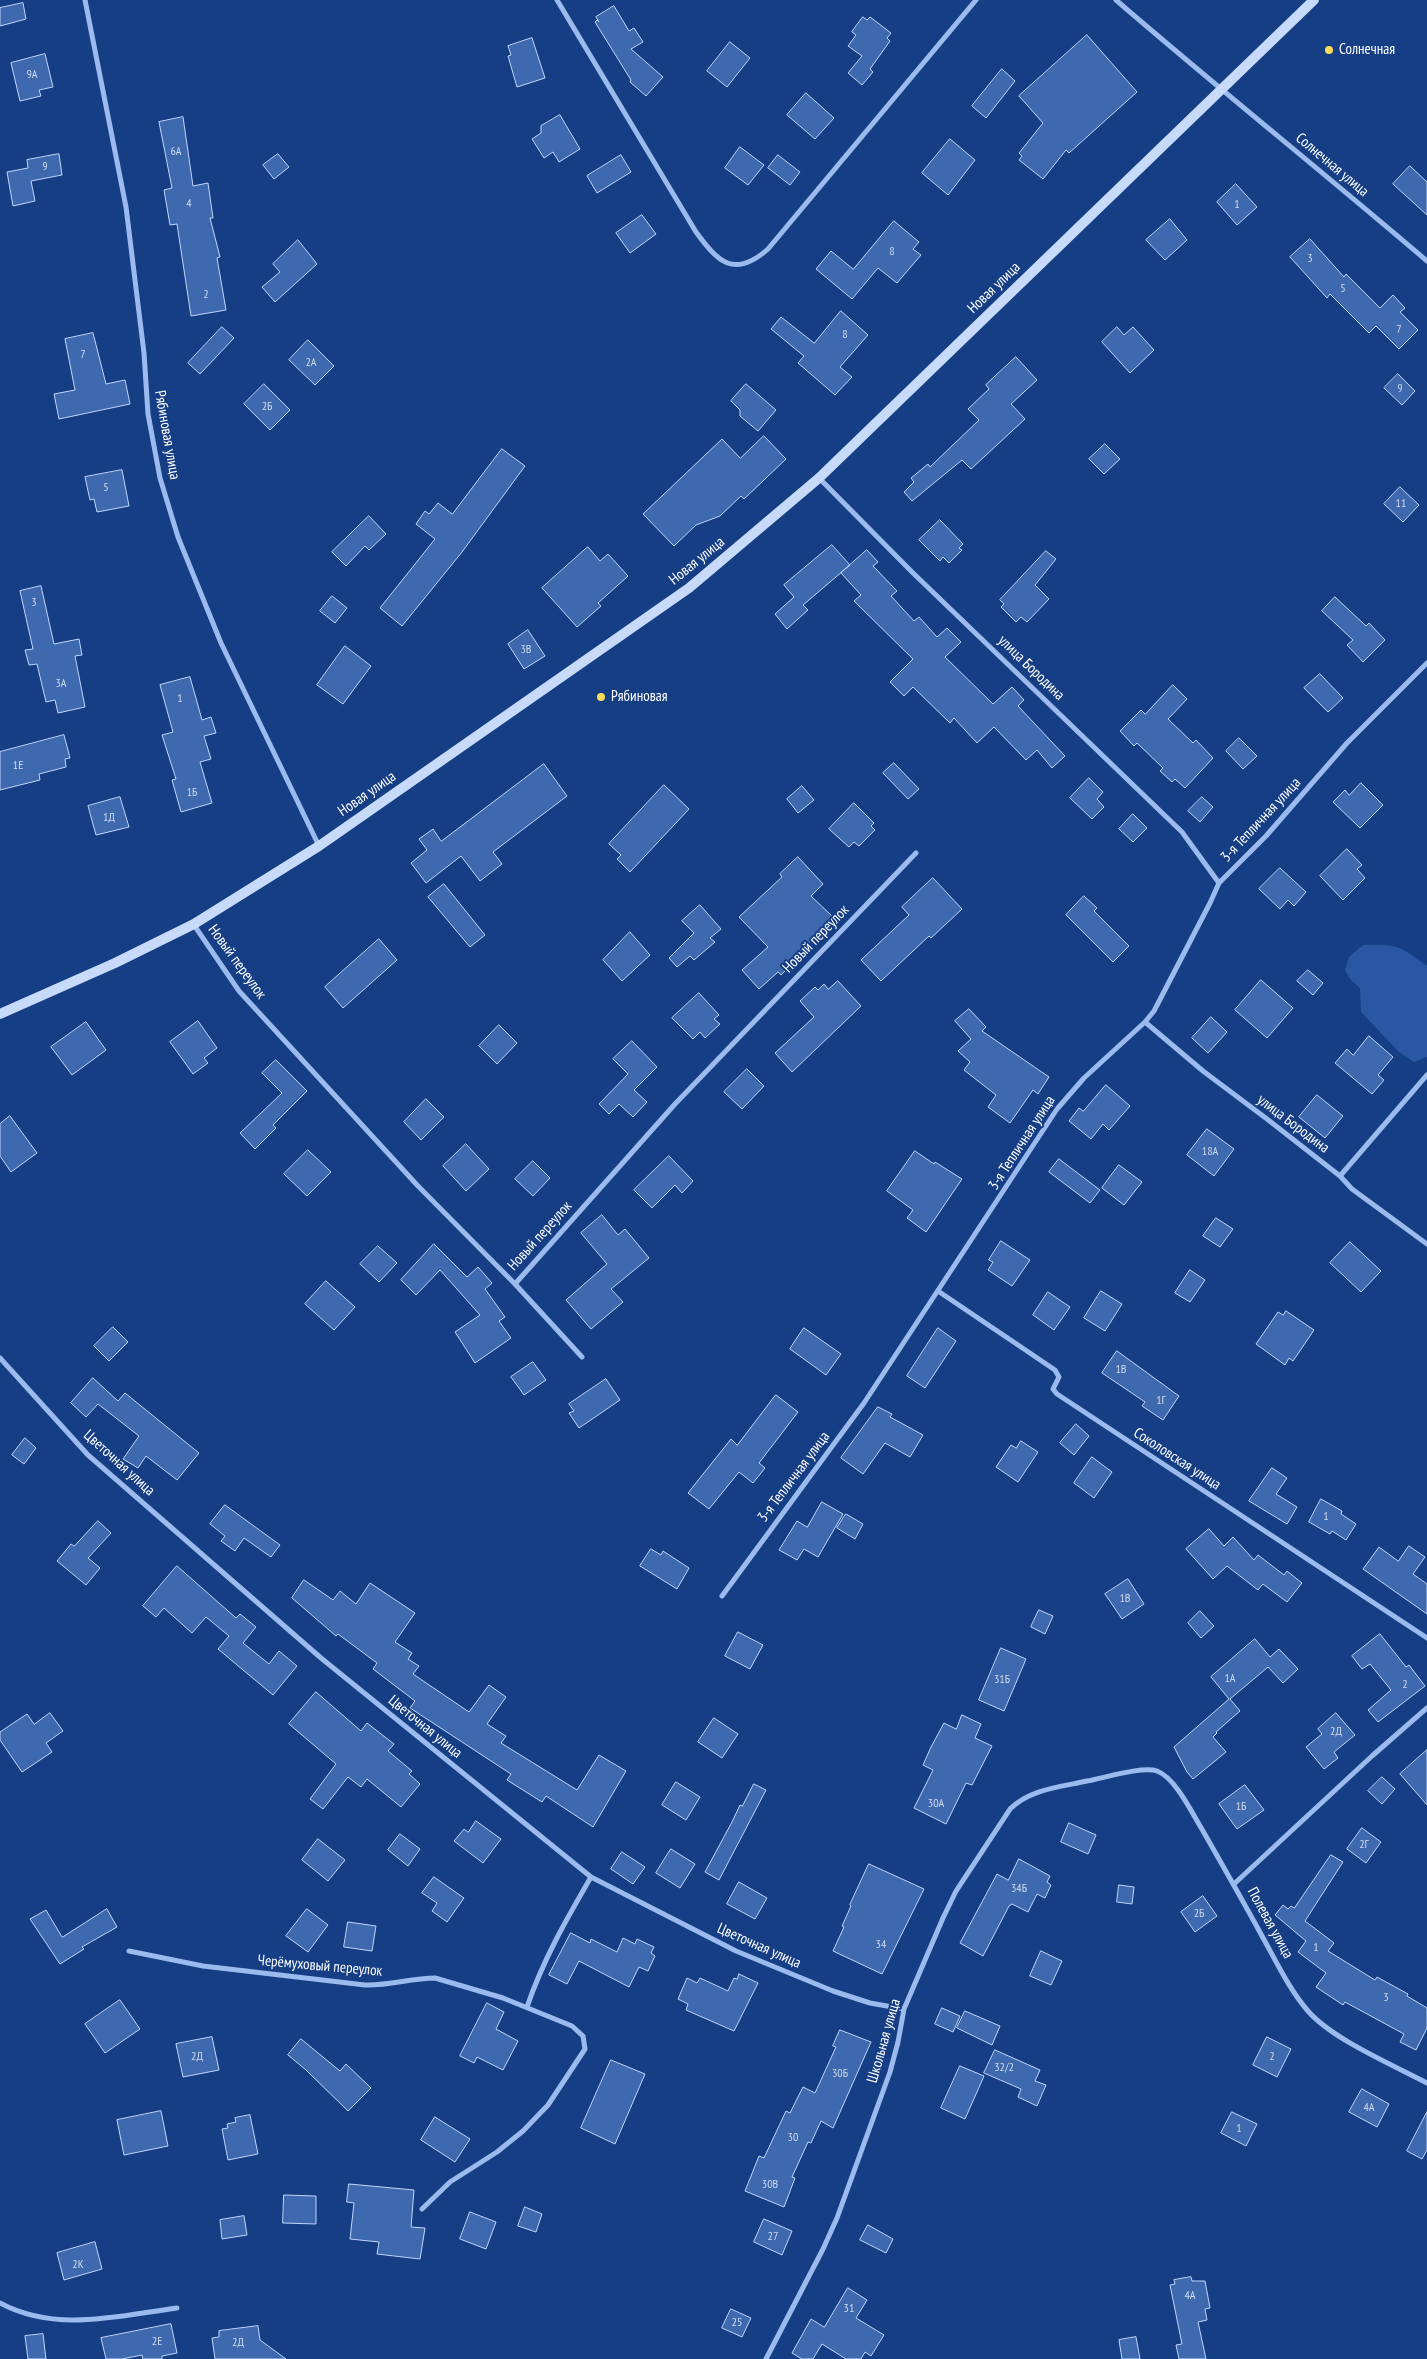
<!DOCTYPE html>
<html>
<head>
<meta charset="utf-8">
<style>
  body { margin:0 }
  canvas { display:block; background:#163e85 }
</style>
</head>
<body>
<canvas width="1427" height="2359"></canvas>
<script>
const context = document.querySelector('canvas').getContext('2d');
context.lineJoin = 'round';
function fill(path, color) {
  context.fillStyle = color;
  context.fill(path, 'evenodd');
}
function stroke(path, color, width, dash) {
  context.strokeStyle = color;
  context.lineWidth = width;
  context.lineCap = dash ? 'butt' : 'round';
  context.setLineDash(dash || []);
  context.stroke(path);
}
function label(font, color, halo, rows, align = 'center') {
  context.font = font + ' "PT Sans Narrow",sans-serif';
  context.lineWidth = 4;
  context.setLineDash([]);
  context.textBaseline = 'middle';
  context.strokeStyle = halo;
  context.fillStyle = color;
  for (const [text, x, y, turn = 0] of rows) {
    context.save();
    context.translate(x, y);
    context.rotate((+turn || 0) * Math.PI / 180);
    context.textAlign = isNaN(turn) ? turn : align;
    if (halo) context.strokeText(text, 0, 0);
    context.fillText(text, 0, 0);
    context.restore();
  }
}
const green = new Path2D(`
  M1363,945C1400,944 1398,946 1427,966V1057L1414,1062L1399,1052L1361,1012L1360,988L1351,980L1345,970L1349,957Z`);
const building = new Path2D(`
  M23,3L26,19L0,26V8Z
  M614,6L629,31L634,28L643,42L631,49L663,77L646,96L630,82L631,80L595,22L597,20L599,22L596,17Z
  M863,17L867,20L870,17L891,33L887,38L890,41L870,69L873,72L862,85L848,73L862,56L848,46L856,35L852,32Z
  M1087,35L1137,92L1069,153L1066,150L1043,179L1019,160L1022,156L1019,153L1043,123L1019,96Z
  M532,38L545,78L517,87L508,56L511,55L508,46Z
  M730,42L750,58L727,87L707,71Z
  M45,54L53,87L39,90L41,96L20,101L11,63Z
  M1002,69L1015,81L986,118L972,106Z
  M806,93L834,118L815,139L787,115Z
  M560,115L580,149L559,162L553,152L544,158L532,139L541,133V126Z
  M183,117L193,186L208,183L213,218H210L220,257L217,258L226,310L191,316L177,224L170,225L164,190L172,188L159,122Z
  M950,139L975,160L948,195L922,173Z
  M740,147L764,165L748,185L725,168Z
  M59,154L62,175L31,181L35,201L13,206L7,172L28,168L27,160Z
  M278,154L289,167L274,179L263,165Z
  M621,155L631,172L597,193L587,176Z
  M778,155L800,172L790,185L768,168Z
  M1410,166L1427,182V215L1393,184Z
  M1236,184L1257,207L1237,225L1217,202Z
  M642,215L656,234L630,253L616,233Z
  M1170,219L1187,240L1165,260L1146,240Z
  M894,221L919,242L913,249L921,255L897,283L878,268L852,299L816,269L831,251L853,269Z
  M1310,239L1344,277L1346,274L1380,308L1393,295L1405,308L1400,312L1418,330L1399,349L1376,326L1369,333L1330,294L1327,298L1290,257Z
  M298,240L317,264L275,302L262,287L280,272L273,264Z
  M841,311L868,335L840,367L852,377L835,395L798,363L804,356L771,329L781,317L814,343Z
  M222,327L234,338L200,374L188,363Z
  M1117,327L1124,335L1133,327L1154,350L1130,373L1102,342Z
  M93,333L106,384L125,380L130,404L59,419L54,394L75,390L65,339Z
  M308,340L334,366L315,385L289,360Z
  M1016,357L1037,380L1011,404L1025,419L971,469L962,460L912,501L904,492L914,482L911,478L928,464L930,467L979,420L968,409L989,389L986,385Z
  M1398,374L1415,391L1402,405L1384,388Z
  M264,384L290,410L270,430L244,404Z
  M746,384L776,410L758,431L740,416V410L731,401Z
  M764,436L786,459L744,499L741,496L720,516L696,525L674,546L643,514L722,439L740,458Z
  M1105,444L1120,459L1104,474L1089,459Z
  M502,449L525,466L462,552L402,626L380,608L435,539L416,524L425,511L429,514L438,503L452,514Z
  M122,470L129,506L97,512L94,499L90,500L85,477Z
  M1400,487L1419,505L1403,522L1384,504Z
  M369,516L386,534L369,550L365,546L346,566L332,552Z
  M940,520L963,544L959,548L962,550L949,563L943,557L940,561L919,540Z
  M832,545L850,565L803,605L808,610L787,629L775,614L794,597L784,585Z
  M588,547L600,561L608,554L628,576L598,603L601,606L577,627L542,588Z
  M867,550L878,562L873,566L897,591L891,596L914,621L919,617L937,637L947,628L961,642L945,657L993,704L1012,687L1024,700L1018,706L1065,756L1052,768L1037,750L1026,760L994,727L977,743L954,718L950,723L913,687L904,696L890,682L913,659L854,601L861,595L841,573Z
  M1046,551L1056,559L1035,585L1049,599L1027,622L1021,617L1016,622L1001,607L1004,604L1000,600Z
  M41,586L54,644L79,639L82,655L75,656L85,707L58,713L55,700L46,702L37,664L29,665L25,650L33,649L20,591Z
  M332,596L347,608L335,623L320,611Z
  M1335,597L1366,626L1369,623L1385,640L1363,662L1347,645L1353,640L1322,611Z
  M528,630L545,656L524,669L508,644Z
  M345,646L371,666L343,704L317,685Z
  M1320,674L1343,698L1328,712L1304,688Z
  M190,677L202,720L211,717L216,733L204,736L211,759L200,762L212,803L181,812L172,780L176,779L162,735L173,732L160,685Z
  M1173,685L1187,699L1168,719L1193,743L1196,740L1213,758L1185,788L1175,779L1172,782L1160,771L1163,768L1137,743L1134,746L1120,731L1141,710L1145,714Z
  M64,735L70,758L65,759L66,767L39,774L40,780L0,790V752Z
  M1239,738L1257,756L1243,769L1226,751Z
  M894,763L919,789L908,799L883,773Z
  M544,764L567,796L493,852L502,864L480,881L461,856L426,883L411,863L427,850L419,839L433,829L441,841Z
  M1089,778L1103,792L1097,799L1104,807L1092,819L1070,798Z
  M1361,783L1383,805L1360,828L1333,802L1345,790L1349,795Z
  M664,785L689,809L630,872L617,859L621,855L609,844Z
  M802,786L814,800L798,813L787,799Z
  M120,797L129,827L96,835L88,806Z
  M1202,797L1213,807L1200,822L1188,811Z
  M854,803L874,823L871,826L875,830L859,846L854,842L849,847L829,829Z
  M1133,814L1147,828L1133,842L1119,829Z
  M1347,849L1362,865L1357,869L1365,878L1343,900L1320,876Z
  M798,857L823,884L811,896L833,917L797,955L799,957L781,975L778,972L759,989L742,970L768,947L739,917L782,877L780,874Z
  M1280,868L1306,892L1294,906L1288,900L1280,909L1259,889Z
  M933,878L962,909L931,938L929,936L881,981L861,960L909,915L902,907Z
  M444,884L485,935L470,947L428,897Z
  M1084,896L1097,908L1094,911L1129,946L1113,962L1066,915Z
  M700,905L721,929L710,938L715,942L694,960L690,956L677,967L669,958L694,933L682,921Z
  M630,932L650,955L622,981L603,960Z
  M379,939L397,960L343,1008L325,987Z
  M1308,970L1323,983L1313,995L1297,981Z
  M1261,980L1293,1008L1267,1038L1235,1010Z
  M838,981L861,1006L792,1072L775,1053L814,1017L800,1001L815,987L818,990L824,984L828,989Z
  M699,993L719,1015L714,1019L720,1024L705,1038L700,1032L693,1039L672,1018Z
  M969,1009L986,1027L982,1031L1049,1077L1038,1094L1033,1090L1010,1123L988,1107L996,1095L964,1070L970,1062L958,1051L971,1039L955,1021Z
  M1211,1017L1227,1032L1208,1053L1192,1038Z
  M198,1021L217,1048L204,1058L208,1063L193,1074L170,1042Z
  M86,1022L106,1050L72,1075L51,1047Z
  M499,1025L517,1043L497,1064L479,1046Z
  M1369,1036L1393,1057L1378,1075L1384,1080L1372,1094L1335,1063L1347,1049L1353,1055Z
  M632,1041L657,1067L634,1090L647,1102L633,1117L619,1104L609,1114L599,1104L628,1074L613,1059Z
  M276,1060L307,1091L273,1125L276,1128L255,1149L240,1133L282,1093L262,1073Z
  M747,1069L764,1086L742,1109L724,1092Z
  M1106,1085L1130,1106L1109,1130L1103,1124L1091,1139L1069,1121L1079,1108L1083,1111Z
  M1317,1095L1343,1116L1325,1138L1299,1117Z
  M426,1099L444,1117L421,1140L404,1122Z
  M10,1116L37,1153L11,1172L0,1156V1124Z
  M1207,1129L1234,1149L1214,1176L1187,1155Z
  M466,1144L489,1169L466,1191L443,1166Z
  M308,1150L331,1172L307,1196L284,1174Z
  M915,1151L934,1164L935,1162L962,1179L926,1232L907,1218L913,1210L887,1191Z
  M669,1156L693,1181L682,1193L675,1185L652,1208L634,1190Z
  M1059,1159L1100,1190L1090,1203L1049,1172Z
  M533,1161L550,1178L533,1196L515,1179Z
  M1119,1165L1142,1182L1124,1205L1102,1188Z
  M602,1215L618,1235L625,1229L649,1258L611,1289L623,1302L591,1329L566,1300L607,1264L581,1233Z
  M1216,1218L1233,1229L1220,1247L1203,1236Z
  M1001,1241L1030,1260L1012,1286L988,1270L993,1262L989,1260Z
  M1350,1242L1381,1271L1361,1292L1330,1263Z
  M434,1244L467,1277L478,1267L492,1283L485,1289L505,1317L499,1321L511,1338L475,1363L455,1332L480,1315L440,1270L416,1295L401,1280Z
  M378,1246L397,1263L379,1282L360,1264Z
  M1190,1270L1205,1280L1190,1302L1175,1293Z
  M326,1281L355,1307L334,1330L305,1304Z
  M1101,1291L1122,1304L1105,1331L1084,1318Z
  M1048,1292L1070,1307L1054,1330L1033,1315Z
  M1286,1311L1314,1330L1293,1361L1289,1358L1285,1365L1256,1344L1278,1312L1283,1315Z
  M113,1327L128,1342L109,1361L94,1346Z
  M804,1328L841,1354L826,1375L790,1349Z
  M938,1328L956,1341L925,1388L907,1376Z
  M1117,1351L1179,1396L1163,1420L1142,1406L1145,1402L1102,1373Z
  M533,1362L546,1380L524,1395L511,1377Z
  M93,1378L118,1401L125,1393L199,1453L177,1480L146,1456L138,1468L123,1459L139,1436L98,1404L86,1417L71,1403Z
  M606,1379L620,1400L579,1428L569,1413L574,1411L569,1404Z
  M776,1395L798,1412L759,1463L765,1468L753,1483L739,1472L709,1509L688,1493L731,1439L737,1445Z
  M878,1407L892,1414L890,1417L923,1435L910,1457L885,1443L863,1474L841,1458Z
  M1076,1424L1089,1436L1074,1455L1060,1443Z
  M25,1438L36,1448L24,1464L12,1455Z
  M1021,1441L1038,1452L1018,1482L996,1467L1011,1445L1016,1448Z
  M1092,1457L1112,1472L1094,1498L1074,1483Z
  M1272,1468L1287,1478L1276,1494L1297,1507L1287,1524L1249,1501Z
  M1321,1499L1342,1511L1341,1514L1356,1524L1346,1540L1332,1531L1330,1534L1309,1522Z
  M822,1502L843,1514L818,1557L804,1549L797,1560L779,1550L797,1521L807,1527Z
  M225,1505L280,1545L271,1557L244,1538L235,1551L221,1541L225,1536L210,1524Z
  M846,1514L863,1524L855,1539L837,1528Z
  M98,1521L111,1533L88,1558L100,1568L86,1585L57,1561L71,1544L74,1546Z
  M1209,1529L1224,1546L1233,1537L1254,1560L1258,1555L1284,1575L1287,1571L1302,1583L1287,1602L1263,1584L1258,1590L1227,1566L1213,1579L1186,1549Z
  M1409,1546L1425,1557L1413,1574L1427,1584V1614L1363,1569L1379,1547L1398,1561Z
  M651,1549L661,1555L663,1551L689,1568L677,1589L640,1566Z
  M177,1566L236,1618L240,1614L256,1627L243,1643L269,1664L279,1651L297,1666L273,1695L218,1649L229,1636L206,1617L192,1633L164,1608L156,1617L143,1606Z
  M1128,1579L1144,1604L1122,1619L1105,1594Z
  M304,1580L333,1600L340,1591L356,1604L370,1583L415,1613L395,1642L412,1653L408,1659L419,1666L413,1674L469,1712L489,1685L506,1697L487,1724L506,1736L501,1743L577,1790L599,1755L626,1771L593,1827L546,1796L542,1802L507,1780L511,1774L410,1708L415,1701L373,1669L377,1663L338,1634L336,1636L292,1598Z
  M1039,1610L1053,1616L1045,1634L1031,1627Z
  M1200,1611L1214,1626L1201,1638L1188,1623Z
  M738,1632L763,1645L750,1669L725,1656Z
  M1380,1634L1406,1667L1409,1665L1425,1686L1378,1722L1368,1710L1391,1690L1370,1664L1362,1669L1352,1656Z
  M1255,1639L1270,1657L1279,1649L1298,1669L1283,1683L1268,1667L1230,1699L1240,1711L1216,1732L1217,1733L1213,1737L1226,1752L1193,1779L1187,1772L1174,1747L1229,1699L1211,1677Z
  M1001,1648L1026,1659L1004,1711L979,1700Z
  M316,1692L361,1731L367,1723L394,1744L388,1751L412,1771L409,1774L420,1784L401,1807L367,1779L361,1787L348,1777L323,1809L310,1799L336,1764L289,1724Z
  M50,1713L63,1731L46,1743L52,1752L22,1772L0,1740V1732L27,1714L34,1724Z
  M1336,1713L1355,1735L1334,1752L1338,1758L1324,1769L1306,1747L1322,1734L1318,1729Z
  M962,1715L981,1724L975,1738L992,1746L972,1785L966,1783L946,1824L914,1808L933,1770L923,1765L931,1747L944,1723L956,1729Z
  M714,1718L738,1734L722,1758L698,1742Z
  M1427,1750V1805L1400,1774Z
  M1382,1777L1395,1789L1382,1804L1368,1791Z
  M676,1782L700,1797L686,1820L662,1805Z
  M754,1784L766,1790L719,1880L705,1872L732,1822L740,1805L742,1806Z
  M1245,1785L1264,1810L1237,1829L1219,1804Z
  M476,1821L501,1839L483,1863L454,1841L464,1829L468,1832Z
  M1069,1823L1096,1835L1088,1854L1061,1842Z
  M1362,1828L1381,1842L1366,1863L1347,1849Z
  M400,1834L420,1849L408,1866L388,1850Z
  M318,1839L345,1860L328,1881L302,1860Z
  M671,1849L695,1864L680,1888L656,1873Z
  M622,1852L645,1867L633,1884L611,1869Z
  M1331,1855L1343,1862L1305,1921L1334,1943L1328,1951L1375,1980L1377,1977L1408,1994L1407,1996L1427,2008V2028L1416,2050L1400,2042L1404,2034L1345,2002L1343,2005L1316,1987L1326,1973L1298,1952L1306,1941L1275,1915L1283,1905L1288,1909L1291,1906L1294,1908Z
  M1019,1859L1050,1876L1047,1882L1051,1885L1045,1898L1037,1894L1028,1912L1012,1904L1009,1906L983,1956L960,1943L997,1874L1008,1880Z
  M869,1864L924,1889L882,1974L833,1951L844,1927L842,1926L851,1906L850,1905Z
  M434,1877L464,1898L447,1922L432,1911L437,1903L422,1893Z
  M739,1882L767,1898L755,1919L727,1904Z
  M1119,1885L1134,1887L1132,1904L1117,1902Z
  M1203,1896L1217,1916L1195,1932L1181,1912Z
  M107,1909L117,1927L82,1947L84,1949L60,1964L30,1919L46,1910L62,1937Z
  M307,1909L328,1925L308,1952L286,1936Z
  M348,1922L376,1926L372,1951L344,1947Z
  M571,1933L590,1943L591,1939L617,1952L623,1938L635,1944L637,1939L654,1947L651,1953L655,1956L648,1971L639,1967L629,1987L579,1961L567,1984L549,1975Z
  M1041,1951L1062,1961L1051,1985L1030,1976Z
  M739,1974L758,1983L734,2031L686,2010L688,2004L678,1999L687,1978L697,1983L700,1978L728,1991L734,1978L737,1979Z
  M120,2000L140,2029L105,2053L85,2024Z
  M487,2003L504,2012L496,2029L518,2041L503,2070L477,2057L474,2063L460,2056Z
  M942,2008L960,2016L953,2032L935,2024Z
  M965,2011L1000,2026L992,2045L957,2028Z
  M840,2030L871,2042L833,2128L821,2121L811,2143L808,2142L792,2177L795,2178L784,2207L745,2191L759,2156L764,2158L786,2111L790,2113L803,2087L815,2093L836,2047L833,2046Z
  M212,2037L219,2070L183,2077L176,2044Z
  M1267,2037L1291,2049L1277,2077L1253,2065Z
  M301,2039L340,2071L346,2064L371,2088L348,2111L306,2070L288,2055Z
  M995,2050L1040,2070L1035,2081L1046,2085L1037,2106L1018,2097L1021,2089L984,2073Z
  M611,2060L645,2074L615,2144L581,2128Z
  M960,2066L984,2076L965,2119L941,2108Z
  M1362,2089L1389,2104L1377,2127L1349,2112Z
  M161,2111L168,2146L124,2155L117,2120Z
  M1232,2112L1257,2124L1246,2146L1221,2133Z
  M1427,2112V2150L1422,2159L1407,2151Z
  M250,2115L258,2154L228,2160L222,2129L228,2128L227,2124L236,2122L235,2118Z
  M435,2117L470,2139L455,2162L421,2140Z
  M349,2184L414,2190L411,2227L425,2228L420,2259L377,2254L379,2242L350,2239L354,2203L347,2202Z
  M284,2195L316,2196V2224L283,2223Z
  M525,2207L542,2214L536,2232L518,2226Z
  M470,2212L496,2222L486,2249L460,2239Z
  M244,2216L247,2235L222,2239L220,2220Z
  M764,2219L792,2231L782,2255L754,2242Z
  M868,2225L893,2239L886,2253L860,2240Z
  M95,2242L102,2269L64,2280L57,2253Z
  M1191,2277L1192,2281H1205L1210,2308L1205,2309L1207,2320L1198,2322L1206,2359H1179L1176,2345L1182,2344L1170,2285L1175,2284L1174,2280Z
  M848,2288L867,2300L856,2318L884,2335L871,2356L865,2352L861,2359H846L822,2344L813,2359H802L792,2353L811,2319L824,2327Z
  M731,2309L751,2318L742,2337L722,2328Z
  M171,2324L177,2353L162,2356V2359H143L142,2355L122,2359H106L101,2338Z
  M258,2326L260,2340L286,2359H215L212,2338L219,2337V2331Z
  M43,2334L46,2359H28L25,2336Z
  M1136,2337L1140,2359H1122L1119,2340Z`);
const minor = new Path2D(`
  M85,0L126,207L144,353L148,414L160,478L178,537L221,643L319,846
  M557,0L696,232C718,262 734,279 768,249L976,0
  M1116,0C1218,88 1324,173 1427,261
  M819,478L912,572L1182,832L1219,883
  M194,925L239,991L418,1186L515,1284L675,1104L916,853
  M1145,1022L1203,1071L1267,1119L1340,1176L1352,1189L1427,1244
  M1340,1176L1427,1075
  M515,1284L582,1357
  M938,1291L1055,1370L1059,1377L1053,1389L1057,1394L1427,1638
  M0,1358L88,1455L321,1658L591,1877L736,1951L833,1991L870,2003L904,2009
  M722,1596L864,1403L1057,1109L1084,1078L1145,1022L1154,1011L1210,903L1219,883L1266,836L1347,743L1427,663
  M1234,1884L1372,1756L1427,1708
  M129,1951L203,1966L365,1985C389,1986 411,1978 435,1978L503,1998L572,2026L583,2036L585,2049L548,2105L523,2131L497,2152L450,2182L422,2209
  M527,2007C543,1960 566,1920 591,1877
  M0,2303C56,2333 117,2316 177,2308
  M766,2359L823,2249L837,2218L890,2072L898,2042L904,2009L943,1918L956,1891L1010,1809C1030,1789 1060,1787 1087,1781C1104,1778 1142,1766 1157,1771C1176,1778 1193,1815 1203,1831C1223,1866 1243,1901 1262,1936C1276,1961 1289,1989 1308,2011C1332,2039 1393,2065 1427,2083`);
const secondary = new Path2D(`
  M0,1014L115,963L194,924L319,846L689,588L819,478L1314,0`);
const markers = [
  [1329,50,5,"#ffdb57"],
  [601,697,5,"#ffdb57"]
];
const numberNames = [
  ["9А",32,75],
  ["6А",176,152],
  ["9",45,167],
  ["4",189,204],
  ["1",1237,205],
  ["8",892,252],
  ["3",1310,259],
  ["5",1343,289],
  ["2",206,295],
  ["7",1399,330],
  ["8",845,335],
  ["7",83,355],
  ["2А",311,363],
  ["9",1400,389],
  ["2Б",267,407],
  ["5",106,488],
  ["11",1401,504],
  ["3",34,603],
  ["3В",526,650],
  ["3А",61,684],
  ["1",180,699],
  ["1Е",18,766],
  ["1Б",192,793],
  ["1Д",109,818],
  ["18А",1210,1152],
  ["1В",1121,1370],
  ["1Г",1161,1401],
  ["1",1326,1517],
  ["1В",1125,1599],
  ["1А",1230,1679],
  ["31Б",1002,1680],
  ["2",1405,1685],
  ["2Д",1336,1732],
  ["30А",936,1804],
  ["1Б",1241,1807],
  ["2Г",1364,1845],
  ["34Б",1019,1889],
  ["2Б",1199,1914],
  ["34",881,1945],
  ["1",1316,1948],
  ["3",1386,1998],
  ["2Д",197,2057],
  ["2",1272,2057],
  ["32/2",1004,2068],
  ["30Б",840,2074],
  ["4А",1369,2108],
  ["1",1239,2129],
  ["30",793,2138],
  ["30В",770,2185],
  ["27",773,2237],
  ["2К",78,2265],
  ["4А",1190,2296],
  ["31",849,2309],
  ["25",737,2323],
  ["2Е",157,2342],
  ["2Д",238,2343]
];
const poiNames = [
  ["Солнечная",1339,50],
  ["Рябиновая",611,697]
];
const streetNames = [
  ["Солнечная улица",1332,165,40],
  ["Новая улица",994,288,-44],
  ["Рябиновая улица",167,435,80],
  ["Новая улица",697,561,-39],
  ["улица Бородина",1031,668,44],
  ["Новая улица",367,794,-35],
  ["3-я Тепличная улица",1261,820,-47],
  ["Новый переулок",816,939,-46],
  ["Новый переулок",237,962,54],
  ["улица Бородина",1293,1124,37],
  ["3-я Тепличная улица",1022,1143,-57],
  ["Новый переулок",540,1236,-48],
  ["Соколовская улица",1177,1459,33],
  ["Цветочная улица",119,1463,42],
  ["3-я Тепличная улица",794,1477,-53],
  ["Цветочная улица",425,1727,39],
  ["Полевая улица",1270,1923,61],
  ["Цветочная улица",759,1946,24],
  ["Черёмуховый переулок",320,1966,5],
  ["Школьная улица",884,2041,-74]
];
fill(green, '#2957a4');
fill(building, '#3e69af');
stroke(building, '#c0d6fa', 1);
stroke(minor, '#9bbaed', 5);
stroke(secondary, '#c8daf9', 10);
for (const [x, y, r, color] of markers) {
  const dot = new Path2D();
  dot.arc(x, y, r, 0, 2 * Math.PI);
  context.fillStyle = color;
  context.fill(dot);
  stroke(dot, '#163e85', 2);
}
label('12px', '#cfdaeb', null, numberNames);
label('15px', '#fff', '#163e85', poiNames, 'left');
label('15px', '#fff', '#163e85', streetNames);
</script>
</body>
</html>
